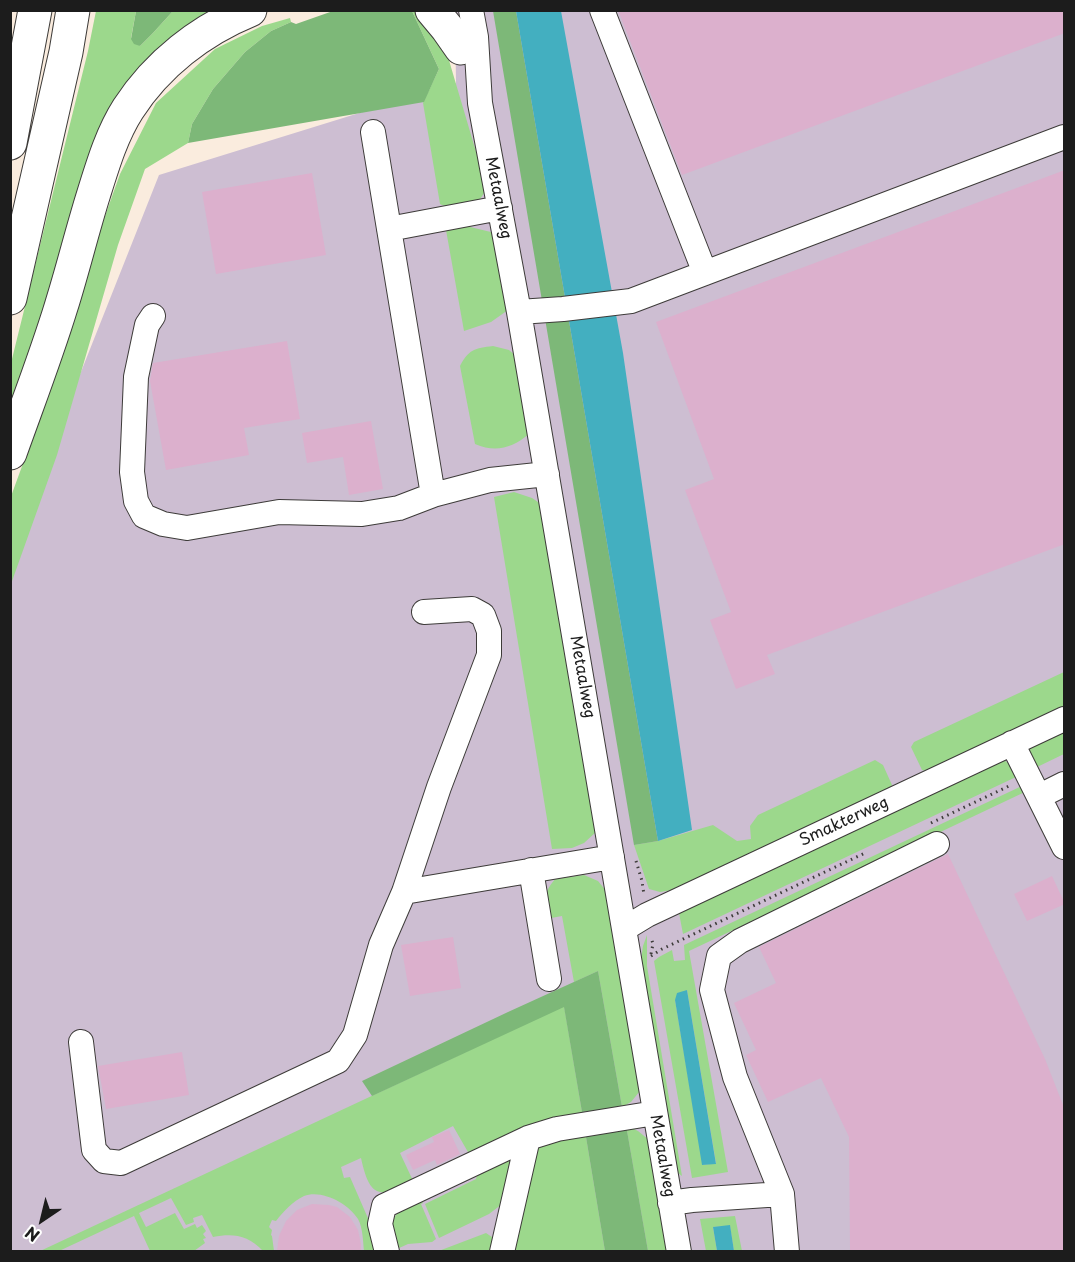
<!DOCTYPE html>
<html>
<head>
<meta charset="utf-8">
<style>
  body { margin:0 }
  #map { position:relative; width:1075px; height:1262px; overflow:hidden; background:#faecde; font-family:"Playpen Sans",sans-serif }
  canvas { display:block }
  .frame { position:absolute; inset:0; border:12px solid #1c1c1c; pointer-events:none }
  .north { position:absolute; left:12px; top:1190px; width:60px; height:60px; -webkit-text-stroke:4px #fff; paint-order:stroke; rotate:215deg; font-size:16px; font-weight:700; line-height:24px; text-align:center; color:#1c1c1c }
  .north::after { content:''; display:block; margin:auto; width:21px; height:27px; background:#1c1c1c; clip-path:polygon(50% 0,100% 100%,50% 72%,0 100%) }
</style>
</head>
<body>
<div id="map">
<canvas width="1075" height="1262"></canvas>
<div class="frame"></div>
<div class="north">N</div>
</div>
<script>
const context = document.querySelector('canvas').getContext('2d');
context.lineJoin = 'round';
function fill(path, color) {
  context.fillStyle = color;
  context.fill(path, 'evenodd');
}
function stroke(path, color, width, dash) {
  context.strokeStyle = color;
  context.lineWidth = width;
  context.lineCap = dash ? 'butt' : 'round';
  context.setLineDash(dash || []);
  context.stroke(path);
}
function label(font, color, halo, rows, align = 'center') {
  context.font = font + ' "Playpen Sans",sans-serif';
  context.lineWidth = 4.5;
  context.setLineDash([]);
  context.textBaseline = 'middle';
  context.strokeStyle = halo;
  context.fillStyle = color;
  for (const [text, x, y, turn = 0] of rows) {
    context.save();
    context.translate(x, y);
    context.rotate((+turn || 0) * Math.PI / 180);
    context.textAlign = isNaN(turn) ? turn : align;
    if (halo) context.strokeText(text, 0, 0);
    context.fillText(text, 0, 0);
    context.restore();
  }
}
const industrial = new Path2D(`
  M455,11H1064V1251H11L10,551L159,175L456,83Z`);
const green = new Path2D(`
  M96,11H136L131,38L140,46L153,33L173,11H228L157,61L11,441V363L88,51Z
  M412,11H417L443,40L487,189C483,194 480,201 474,204C466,207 447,208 440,204L423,103L439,69Z
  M290,18L291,22L271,31L245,52L213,89L192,124L188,143L145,169L118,245L57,455L11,584L10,499L32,439L95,244L120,174L156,103L215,49L262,26Z
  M466,226L495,233L508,310L491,322L464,331L446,230Z
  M493,346L509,350L516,356L529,434C512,448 496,453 475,444L460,366C468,350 475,348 493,346Z
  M514,492L532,498L541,504L577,727L596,832L584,843L572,848L552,849L494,497Z
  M1064,672V710L931,772L922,770L911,747L914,742Z
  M1064,731V754L1033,769L1027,757L1030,747Z
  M875,760L883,765L892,785L884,794L679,889L660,892L649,889L634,845L658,841L713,825L737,841L751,839L750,826L758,815Z
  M1004,760L1011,765L1016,777L683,934L679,913Z
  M1024,785L1027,791L689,951L728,1172L692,1178L654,961L659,957L672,950L674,961L685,960L684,945ZM687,990L716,1163L703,1165L675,1000Z
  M584,875L598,881L607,892L644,1086L631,1102L622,1107L598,971L574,982L562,916L546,919C545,900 542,895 555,879Z
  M647,935V966L682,1176L674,1170L641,960L643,946Z
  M564,1006L582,1112L551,1122L472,1159L453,1126L400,1153L415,1185C379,1197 370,1199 361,1158L341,1167L344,1178L350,1177L374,1232L380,1251H364C363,1242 363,1228 358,1219C349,1204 322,1189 304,1196C293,1201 283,1212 276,1221L272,1220L269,1227L272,1230L271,1235L272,1236L274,1251H263C248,1235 233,1233 213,1237L202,1215L193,1218L194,1222L186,1225L171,1198L139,1213L146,1227L175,1213L184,1229L195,1224L197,1228L202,1225L206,1231L203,1234L206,1238L203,1239L205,1243L194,1251H150L134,1216L59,1251L38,1252Z
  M626,1125L638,1131L654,1144L671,1251H648Z
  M585,1131L605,1251L510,1252L533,1155L541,1145Z
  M510,1156L516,1165L510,1198L489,1214L439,1238L425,1204L476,1179L478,1171Z
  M419,1195L423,1203L421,1204L436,1239L432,1242L408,1244L397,1249C384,1218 396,1213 419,1195Z
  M735,1216L742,1251H734L730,1226L713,1227L717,1251H706L700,1219Z
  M486,1233L501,1243L499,1251L436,1252Z`);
const forest = new Path2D(`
  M136,11V10L173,11L153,33L140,46L134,44L131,39Z
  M333,11H412L439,69L424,102L188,143L192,124L213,89L245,52L271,31L291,22L296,24Z
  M493,11H516L658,841L634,845Z
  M598,971L622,1107L582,1112L564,1007L372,1096L362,1081L508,1012Z
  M626,1125L648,1251H605L585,1131Z`);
const water = new Path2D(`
  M516,11H561L623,353L692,830L658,841Z
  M687,990L716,1164L702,1165L675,1000L677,993Z
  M730,1225L734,1251H717L713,1227Z`);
const building = new Path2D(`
  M618,10H1065V33L682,175Z
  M1065,170V544L767,655L775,674L736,689L710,620L731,612L685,490L714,479L656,322Z
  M312,173L326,255L216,274L202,192Z
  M287,341L300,419L244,428L249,455L166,470L150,381L153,363Z
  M371,421L383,489L349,495L343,457L307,463L302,433Z
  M948,854L1045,1059L1065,1110V1251H850L849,1137L821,1078L768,1102L746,1055L756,1050L734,1003L776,983L759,947Z
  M1052,876L1065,904L1027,921L1014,894Z
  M453,937L461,988L410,996L401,945Z
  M182,1052L189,1095L106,1109L98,1066Z
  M449,1130L460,1154L437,1165L435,1160L413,1170L406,1155L434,1142L432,1137Z
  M312,1204L329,1205L337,1207L350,1217L358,1230L361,1244V1251H277L279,1236L286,1221L297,1210Z`);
const path = new Path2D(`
  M931,823L1009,786
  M636,861L642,881L644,895
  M651,954L653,944L651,937
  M651,956L662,949L865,853`);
const minor = new Path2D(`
  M471,10L476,37L480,103L519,312L679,1252
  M602,10L705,273
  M373,132L433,495
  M389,229L500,208
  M519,312L563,309L631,301L1064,137
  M153,316L147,325L136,377L132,472L136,501L144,516L163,524L187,528L279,512L362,514L399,508L433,495L490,480L547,474
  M1012,743L1064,847
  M1040,796L1064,784
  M531,870L549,979
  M404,892L612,857
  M624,929L647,915L1064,719
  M81,1042L94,1150L104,1161L121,1163L338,1061L355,1035L381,945L404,892L439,787L489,655V631L483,615L472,609L424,612
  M782,1194L735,1077L712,990L719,956L740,941L937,844
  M670,1203L692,1200L782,1194L787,1252
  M387,1252L380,1224L384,1206L528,1138L557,1129L655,1113
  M502,1252L528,1138`);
const highway = new Path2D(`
  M432,10L447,28L461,48
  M10,143L35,10
  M10,298L66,52L73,10
  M10,453C27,405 46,356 61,307C73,269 82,231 94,193C103,164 112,134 128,109C157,64 201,30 250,10`);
const streetNames = [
  ["Metaalweg",498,198,79],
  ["Metaalweg",582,677,80],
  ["Smakterweg",844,822,-25],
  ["Metaalweg",662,1156,80]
];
fill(industrial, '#cdbed2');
fill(green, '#9cd88c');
fill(forest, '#7db878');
fill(water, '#43afc0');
fill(building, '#dcb0cd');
stroke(minor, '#3d3b39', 26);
stroke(highway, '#3d3b39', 35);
stroke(path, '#3d3b39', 3, [1.5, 4.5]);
stroke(minor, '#fff', 24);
stroke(highway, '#fff', 33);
label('16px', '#1c1c1c', '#fff', streetNames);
</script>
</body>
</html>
